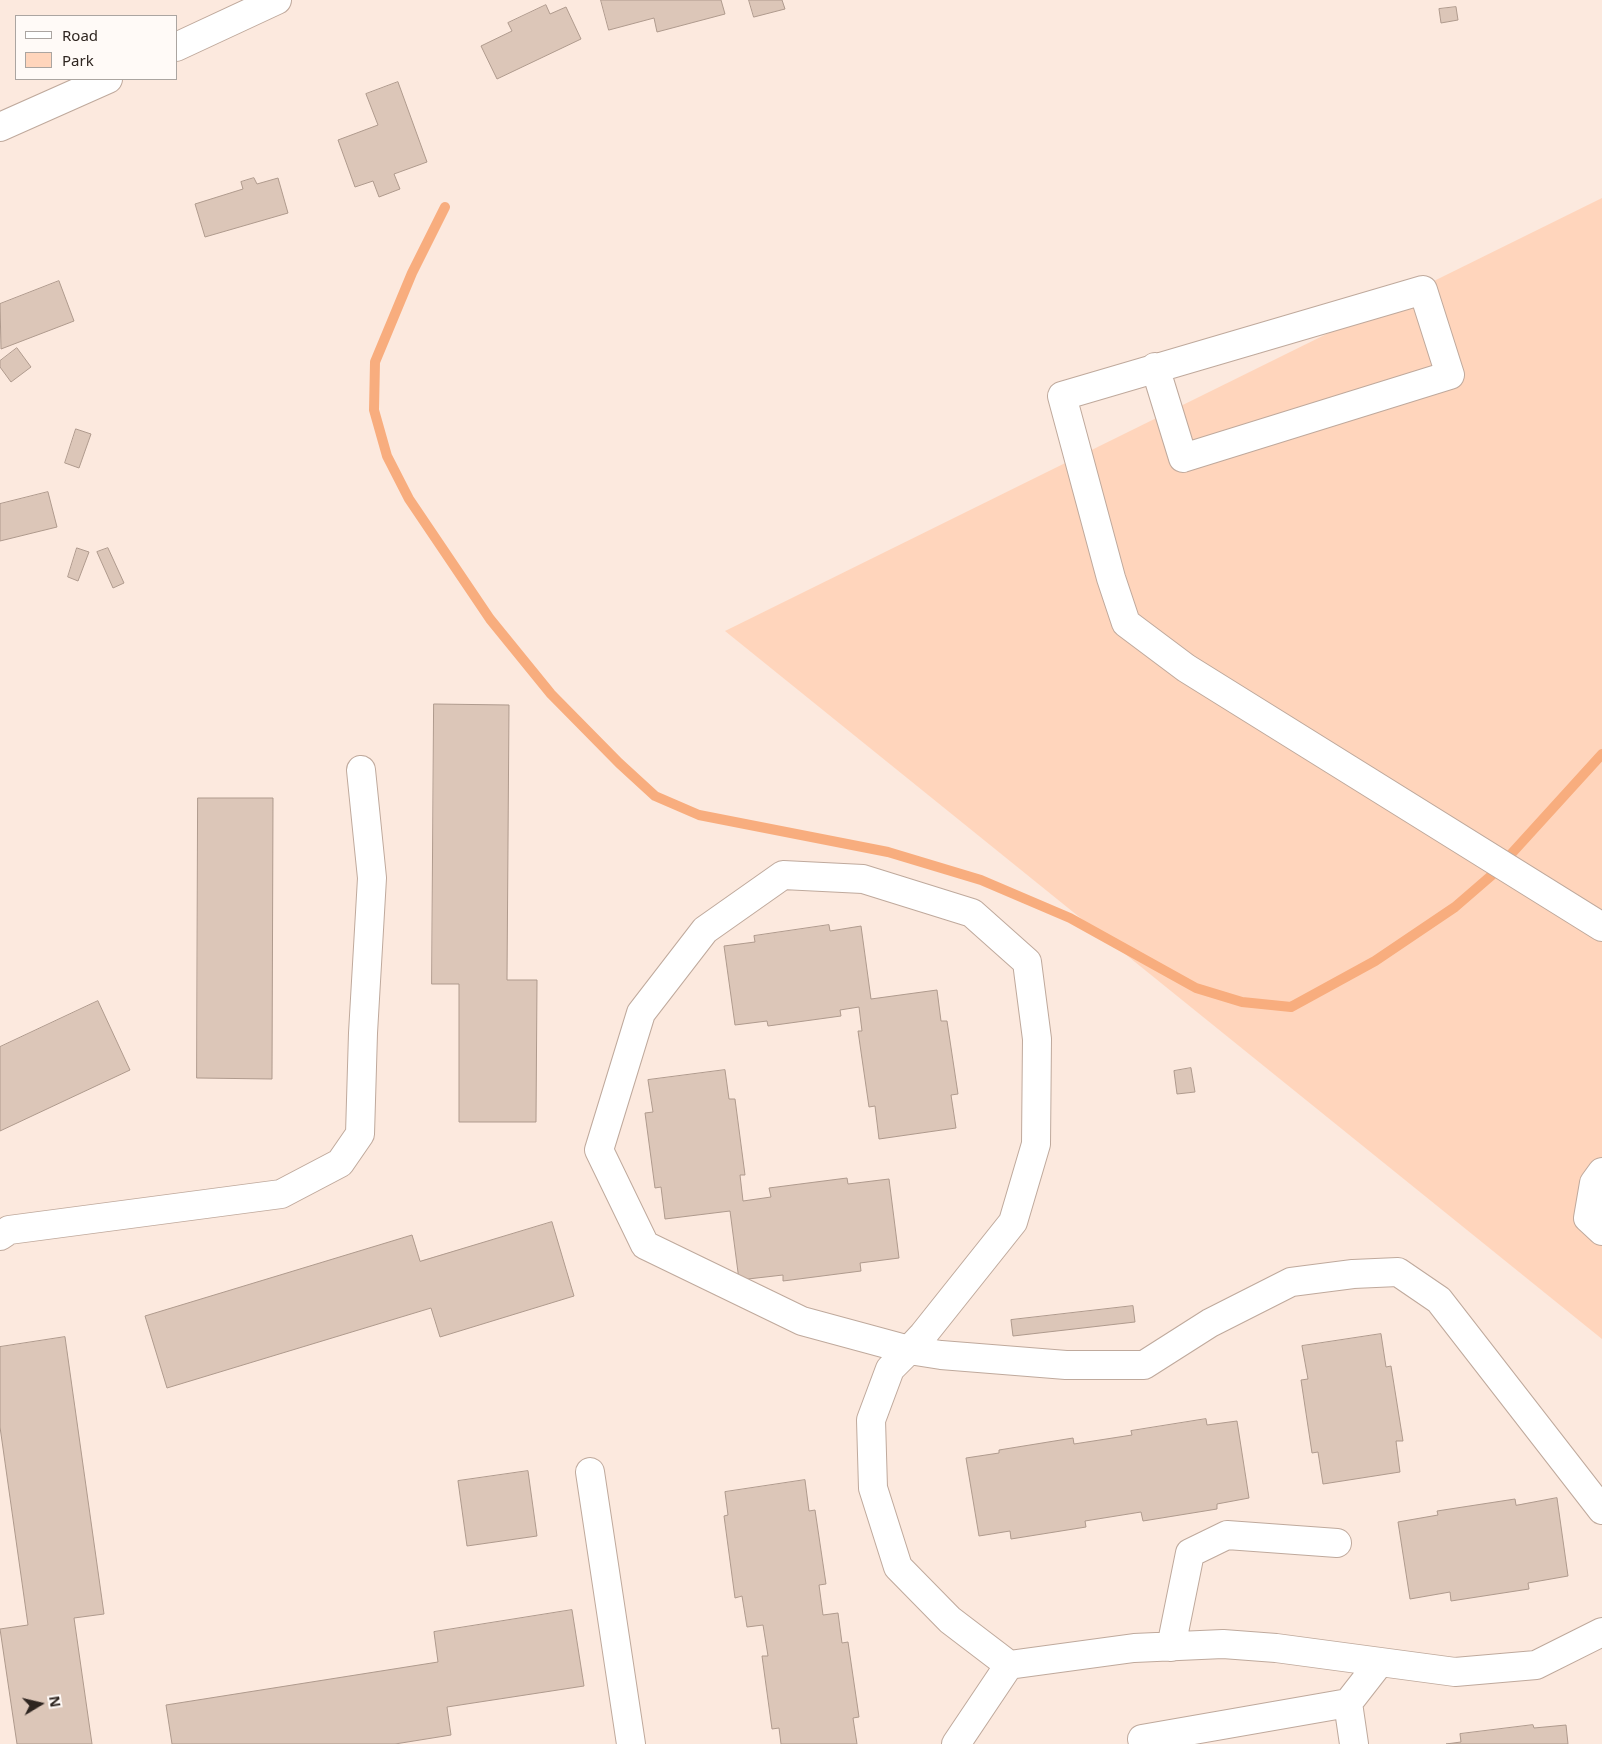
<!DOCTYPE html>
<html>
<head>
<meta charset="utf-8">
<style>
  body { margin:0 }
  #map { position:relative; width:1602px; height:1744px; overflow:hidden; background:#fce9de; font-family:"Noto Sans",sans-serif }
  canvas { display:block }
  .legend { position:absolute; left:15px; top:15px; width:162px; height:65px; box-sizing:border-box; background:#fffaf7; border:1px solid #aba5a1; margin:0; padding:6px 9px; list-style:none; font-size:15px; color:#2e2520 }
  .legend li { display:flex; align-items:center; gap:10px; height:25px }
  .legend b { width:25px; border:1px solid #aba5a1 }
  .north { position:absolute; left:15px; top:1679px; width:50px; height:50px; -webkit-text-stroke:4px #fffaf7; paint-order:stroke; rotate:81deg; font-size:14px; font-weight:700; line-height:20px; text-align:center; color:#2e2520 }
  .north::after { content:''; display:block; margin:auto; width:18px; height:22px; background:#2e2520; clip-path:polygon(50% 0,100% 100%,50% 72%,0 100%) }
</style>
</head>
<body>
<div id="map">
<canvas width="1602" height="1744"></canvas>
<ul class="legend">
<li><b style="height:6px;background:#fff"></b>Road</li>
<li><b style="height:14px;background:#ffd5bc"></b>Park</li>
</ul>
<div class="north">N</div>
</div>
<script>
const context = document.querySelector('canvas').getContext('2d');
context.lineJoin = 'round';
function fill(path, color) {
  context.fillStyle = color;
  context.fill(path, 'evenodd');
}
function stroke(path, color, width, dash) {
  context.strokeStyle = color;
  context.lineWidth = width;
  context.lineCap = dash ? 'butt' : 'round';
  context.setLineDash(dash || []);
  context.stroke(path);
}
const green = new Path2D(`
  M1602,198V1339L725,631Z`);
const stream = new Path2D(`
  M445,207L412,273L375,362L374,410L387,456L409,499L490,619L551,694L619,763L655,796L699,815L888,852L981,880L1070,918L1196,988L1242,1002L1291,1007L1375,961L1455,907L1492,875L1602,754`);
const building = new Path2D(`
  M601,0H721L725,14L657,32L654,18L609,30Z
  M749,0H782L785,9L754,17Z
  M546,5L550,14L566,7L581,39L497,79L481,46L512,31L508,23Z
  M1456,7L1458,20L1441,23L1439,9Z
  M398,82L427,162L394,174L400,189L379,197L373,181L355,187L338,140L378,125L366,94Z
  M254,178L257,184L278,178L288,213L205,237L195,204L243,189L241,182Z
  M59,281L74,321L1,349L0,304Z
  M17,348L31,367L11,382L0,367V361Z
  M76,429L91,434L79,468L65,463Z
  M48,492L57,527L0,541V504Z
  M77,548L89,552L78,581L68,577Z
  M108,548L124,583L113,588L97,552Z
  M434,704L509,705L507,980H537L536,1122H459V984H432Z
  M198,798H273L272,1079L197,1078Z
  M829,925L830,931L861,926L871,999L937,990L941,1021H947L958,1094L951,1095L956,1128L879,1139L875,1106L869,1107L858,1031H862L859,1007L840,1010L841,1016L768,1026L767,1021L735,1025L724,946L755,942L754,936Z
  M98,1001L130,1070L0,1131V1047Z
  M1191,1068L1195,1092L1177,1094L1174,1071Z
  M725,1070L729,1099H735L745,1175H740L743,1201L771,1197L769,1188L847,1178L848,1184L889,1179L899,1258L860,1263L861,1271L783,1281V1275L739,1280L730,1211L665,1219L661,1187L655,1188L645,1113L653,1112L648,1080Z
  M552,1222L574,1296L440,1337L431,1308L167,1388L145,1316L412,1235L420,1261Z
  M1133,1306L1135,1322L1013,1336L1011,1320Z
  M1381,1334L1386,1367L1391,1366L1403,1441H1396L1400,1472L1323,1484L1318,1452L1312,1453L1301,1380L1308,1379L1302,1346Z
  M65,1337L104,1614L74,1618L92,1744H17L0,1629L28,1625L0,1427V1347Z
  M1206,1419L1207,1425L1237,1421L1249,1498L1217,1504V1509L1143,1521L1141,1512L1085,1521L1086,1527L1011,1539L1010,1531L979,1536L966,1458L999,1453V1450L1073,1438L1074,1444L1132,1435L1131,1431Z
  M528,1471L537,1536L467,1546L458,1481Z
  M805,1480L809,1511L815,1510L826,1584L819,1585L823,1615L838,1613L842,1643L848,1642L859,1717L853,1718L857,1744H781L779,1728L772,1729L762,1656H768L763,1625L747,1627L742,1596L735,1598L724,1516L728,1515L725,1492Z
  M1557,1498L1568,1576L1528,1583L1529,1589L1451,1601L1450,1592L1410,1599L1398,1522L1438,1515L1437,1511L1515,1499L1516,1505Z
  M572,1610L584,1686L447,1707L451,1735L395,1744H172L166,1705L438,1662L434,1632Z
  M1533,1725L1534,1728L1566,1725L1568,1744H1446L1461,1742L1460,1734Z`);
const minor = new Path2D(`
  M176,47L277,0
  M0,127L108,79
  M1155,367L1183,458L1450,375L1423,290L1062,396L1111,578L1126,623L1186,668L1602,927
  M783,875L863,879L972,913L1027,962L1037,1039L1036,1144L1013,1222L923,1335L909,1350L802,1321L645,1245L599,1150L641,1013L705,930Z
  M1602,1172L1594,1183L1588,1218L1602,1231
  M0,1236L9,1230L281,1194L340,1163L360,1134L363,1033L372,878L361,770
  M590,1472L631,1744
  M1602,1510L1439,1300L1398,1272L1353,1274L1291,1282L1210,1323L1144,1365H1066L941,1355L909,1350L890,1369L871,1420L873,1488L898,1567L950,1620L1009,1665L1134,1648L1223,1644L1276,1648L1455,1672L1536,1665L1602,1632
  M1171,1647L1190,1553L1227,1535L1337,1543
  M1348,1703L1354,1744
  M1142,1739L1348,1703L1380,1662
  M956,1744L1009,1665`);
fill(green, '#ffd5bc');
stroke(stream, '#f8ad7e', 10);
fill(building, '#dcc6b8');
stroke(building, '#af9a8d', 1);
stroke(minor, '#bfa99c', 30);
stroke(minor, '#fff', 28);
</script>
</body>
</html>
